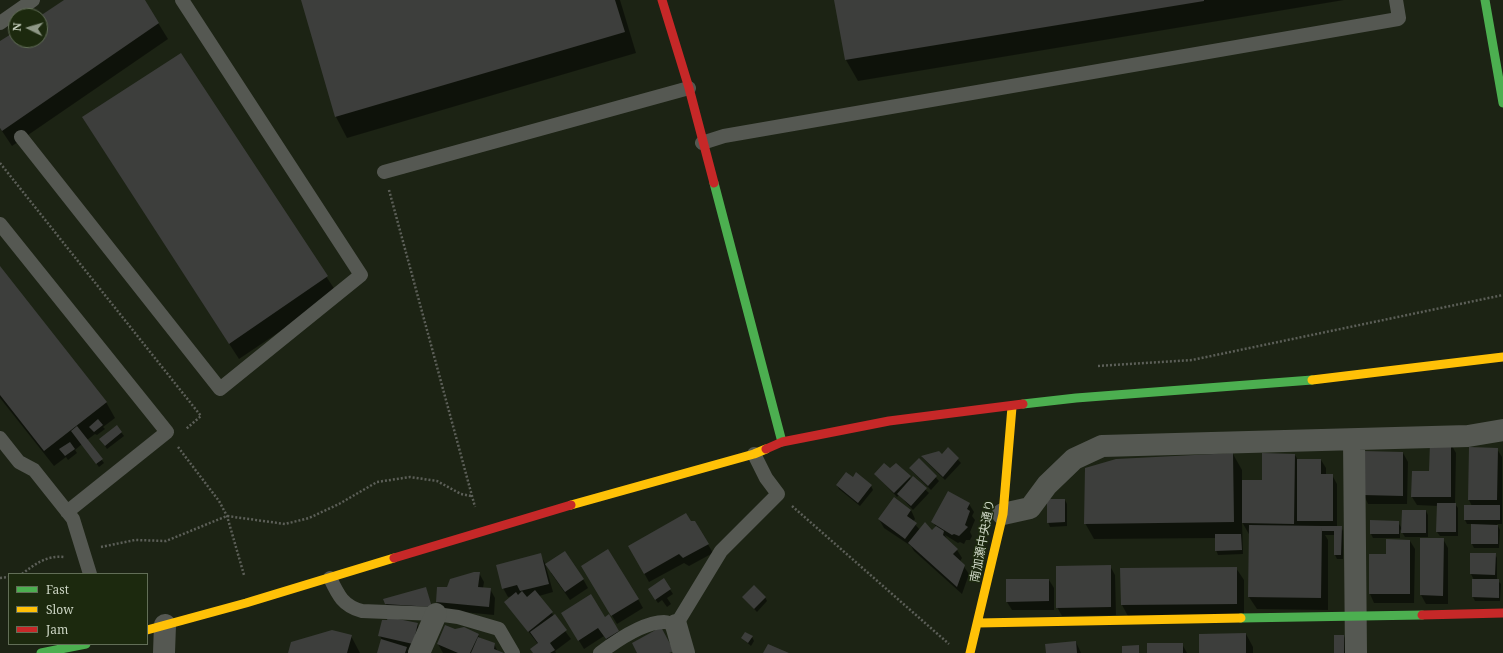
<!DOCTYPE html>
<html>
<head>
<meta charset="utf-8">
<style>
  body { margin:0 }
  #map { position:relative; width:1503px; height:653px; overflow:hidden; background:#1c2314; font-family:"Noto Serif",serif }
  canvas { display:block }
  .legend { position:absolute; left:8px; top:573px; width:140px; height:72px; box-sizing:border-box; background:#1c290e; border:1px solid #626e57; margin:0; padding:5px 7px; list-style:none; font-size:12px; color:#ccd5c4 }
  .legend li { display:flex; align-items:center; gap:8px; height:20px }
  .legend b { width:20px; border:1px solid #626e57 }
  .north { position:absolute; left:8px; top:8px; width:40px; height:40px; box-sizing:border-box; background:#1c290e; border:1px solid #626e57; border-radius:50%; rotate:275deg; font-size:11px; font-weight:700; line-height:16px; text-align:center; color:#ccd5c4 }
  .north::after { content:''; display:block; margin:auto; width:14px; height:18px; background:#8e9786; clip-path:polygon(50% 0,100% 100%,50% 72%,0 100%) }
</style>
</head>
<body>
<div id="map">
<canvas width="1503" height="653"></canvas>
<ul class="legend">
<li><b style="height:5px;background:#4caf50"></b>Fast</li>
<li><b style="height:5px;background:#ffc107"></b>Slow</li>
<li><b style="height:5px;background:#c62828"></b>Jam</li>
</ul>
<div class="north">N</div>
</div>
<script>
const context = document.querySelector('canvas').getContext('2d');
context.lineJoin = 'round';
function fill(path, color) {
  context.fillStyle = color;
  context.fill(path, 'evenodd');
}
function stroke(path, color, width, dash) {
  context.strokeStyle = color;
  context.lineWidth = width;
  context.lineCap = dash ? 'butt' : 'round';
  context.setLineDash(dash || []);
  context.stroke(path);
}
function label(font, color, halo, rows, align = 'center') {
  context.font = font + ' "Noto Serif","Noto Sans JP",serif';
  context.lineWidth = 3;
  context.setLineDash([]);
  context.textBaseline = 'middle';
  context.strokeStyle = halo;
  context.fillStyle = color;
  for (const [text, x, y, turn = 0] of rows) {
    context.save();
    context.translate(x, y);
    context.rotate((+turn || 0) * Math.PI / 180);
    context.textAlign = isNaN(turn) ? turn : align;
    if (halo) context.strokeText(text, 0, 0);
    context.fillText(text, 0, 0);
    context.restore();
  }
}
const shadow = new Path2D(`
  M66,0H144L168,39L12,146L0,128V43L16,32V40H40V17Z
  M302,0H620L636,53L347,138L336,117Z
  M835,0H1344L858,81L846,60Z
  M181,54L337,293L239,359L83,118Z
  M0,267L106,402L115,418L103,427L105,429L97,435L95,434L87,440L104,463L99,467L82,444L75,450L77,453L68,460L66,457L54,466L0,398Z
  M121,432L124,436L107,449L103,443Z
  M1451,444L1456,453L1455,504L1458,508V536H1440L1437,532L1438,506L1417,505L1412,497Z
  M948,449L961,463L945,480L922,457L942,456Z
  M1497,449L1502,457V524H1497L1500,530L1499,548H1474L1472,544V524H1467L1465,520L1472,506L1469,500Z
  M1403,453L1408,462L1407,504H1368L1364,495Z
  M1233,454L1242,470V481H1263L1295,455L1298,460H1321L1326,468V475H1332L1337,484V527H1341L1343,531V559H1337L1335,555V535H1325L1328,540V610L1257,609L1249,597L1250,536L1242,522L1243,554L1218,555L1216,550V538L1094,539L1085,523Z
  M919,460L939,481L931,490L910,469Z
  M890,470L910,477L911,480L913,478L929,493L913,510L899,495L897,497L875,474Z
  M853,478L871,486L873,490L860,506L839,489L837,485Z
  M1065,500L1067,504V526L1050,527L1048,522Z
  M969,504L974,512L972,516L975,520L970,532L972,536L970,540H966L964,544L960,542L958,543L945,535L948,541L957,550L962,558L960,561L969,574L962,594L914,551L911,546L884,528L879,519L911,510L915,519L913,522L920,530L931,531L936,527L933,522Z
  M1426,511L1428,515V537H1405L1400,529V538H1373L1371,534L1398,522L1402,529Z
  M691,522H695L713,553L689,566L684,563L649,582L629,546Z
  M1421,539H1443L1448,548V604H1426L1421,595Z
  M1410,541L1415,549L1414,603H1374L1370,594Z
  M1471,554H1495L1497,558V580L1501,584L1500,601H1475L1473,597L1474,580L1471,574Z
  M540,555L545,563L553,592L539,596L571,639L555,651L556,653H534L538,644L506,602L513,596L508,597L503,588Z
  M1110,566L1115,575L1116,615L1062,616L1057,607Z
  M1236,568L1244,580V617L1129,618L1122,605L1121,569Z
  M479,573L484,582L483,588L490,589L495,598L494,615L442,610L437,602L447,589Z
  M551,573L583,579L588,588L570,600Z
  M587,574L638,599L643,608L617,624Z
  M663,579L673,594L667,598L671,604L667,607L662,600L658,603L651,593Z
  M1049,580L1054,588V610H1012L1007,602Z
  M426,588L433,611L389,608L386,604Z
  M743,597H765L767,601L757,612Z
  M562,613L604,618L608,616L623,640L611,647L604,636L584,649Z
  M417,624L422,633L418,652L407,650L409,653H378L382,640L380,636Z
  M454,630L478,635L480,638L494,644L498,652L502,653H443L438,644Z
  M1246,634L1253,647V653H1200Z
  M351,636L360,653H289Z
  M1344,636L1346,640V653H1335Z
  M752,637L754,641L751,646L742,638Z
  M1076,642L1081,653H1047Z
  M1182,644L1187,653H1148Z`);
const building = new Path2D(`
  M64,0H145L159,23L2,131L0,128V41L16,31V40H40V16Z
  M301,0H615L625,32L335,117Z
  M834,0H1204V1L845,60Z
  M181,53L328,276L229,344L82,117Z
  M0,266L107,402L44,451L0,395Z
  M98,419L103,425L94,432L89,427Z
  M117,425L122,432L105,446L99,439Z
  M77,426L103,459L96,464L71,431Z
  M70,442L75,449L65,456L59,449Z
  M1430,443H1451V497H1411L1412,471H1429Z
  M948,447L959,458L943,477L921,456L939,451L942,454Z
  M1469,447L1498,448L1497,500H1468Z
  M1363,451L1403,452V496L1363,495Z
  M1233,453L1234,522L1084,524L1085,468L1116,459Z
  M1262,453L1295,454L1294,524L1242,523V480H1262Z
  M919,458L937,476L928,486L909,468Z
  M1297,459H1321V474H1333V521H1297Z
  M884,463L890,468L896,463L911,476L894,493L874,474Z
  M846,472L853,477L856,472L872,485L858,503L836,485Z
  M913,476L927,488L911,506L897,494Z
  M948,491L970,503L967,509L970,511L965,525L968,527L959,536L954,534L952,535L931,522Z
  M894,497L911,510L907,516L917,523L905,539L878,519Z
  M1047,499H1065V522L1047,523Z
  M1437,503H1456V532H1436Z
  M1464,505H1500V520H1464Z
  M1402,510H1426V533H1401Z
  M686,513L691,521H695L709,544L683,558L679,554L644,574L628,546Z
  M1370,520L1399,521V534H1370Z
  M925,522L932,530L936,526L944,531L943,535L958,549L953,554L965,565L957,587L908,543Z
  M1471,524L1498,525V544H1471Z
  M1249,525L1322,526L1321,598L1248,597Z
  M1322,526H1342L1341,555H1334V531H1322Z
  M1215,534H1241L1242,550L1215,551Z
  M1420,538H1444L1443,596L1420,595Z
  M1386,539L1410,540V594H1369V554H1386Z
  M608,549L639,599L611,616L581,566Z
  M565,551L584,579L565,592L545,564Z
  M541,553L549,584L520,591L517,585L502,589L496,565Z
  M1470,553H1496L1495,575L1470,574Z
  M1111,565V607L1056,608V566Z
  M1237,567V604L1121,605L1120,568Z
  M474,572H480L478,587L491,588L489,607L436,602L437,587H447L450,579Z
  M664,578L671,589L655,600L648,589Z
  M1006,579H1049V601L1006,602Z
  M1472,579H1499V598L1472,597Z
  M754,585L766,597L754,609L742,597Z
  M426,587L432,607L385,604L383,599Z
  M535,590L553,612L528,632L504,602L516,592L518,595L522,591L527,597Z
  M591,594L605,617L609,614L619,631L606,639L598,628L578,641L561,613Z
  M555,614L567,630L550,643L555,650L550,653H533L530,649L538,643L530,632Z
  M388,617L418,623L413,644L378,636L382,620H387Z
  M445,625L455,629L464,627L479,634L470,653H458L437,644Z
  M661,627L674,651L669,653H637L632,643Z
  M332,630L352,635L347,653H288L291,642Z
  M745,632L753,636L748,643L741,638Z
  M1246,633V653H1199V634Z
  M1334,635H1344V653H1334Z
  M478,637L495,643L494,649L504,653H471Z
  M381,639L407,647L405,653H377Z
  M1076,641L1077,653H1046L1045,644Z
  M1147,643H1183V653H1147Z
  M768,644L789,653H763Z
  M1139,645V653H1122V646Z`);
const path = new Path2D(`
  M0,163L201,416L186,429
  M389,190L475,507
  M1098,366L1192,360L1503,295
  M178,447L219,501L227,516L244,575
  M792,506L949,644
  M101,547L135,540L166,541L227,516L285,524L309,518L339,504L377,482L410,477L437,481L461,494L471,496
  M22,574C35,564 47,555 64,557
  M0,578L9,577`);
const lane = new Path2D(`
  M0,23L33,0
  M21,137L220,389L361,275L182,0
  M702,143L724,136L1398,19L1399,18L1396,0
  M384,172L689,88
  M0,224L167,432L67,512
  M0,438L19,462L34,470L73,519L90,574
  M330,578C338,595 343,606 362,611L436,614L458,617L499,629L513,653
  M600,653C616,641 643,622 664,622C667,622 672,624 676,625L721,551L778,494L766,478L754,454`);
const street = new Path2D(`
  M1354,440L1356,653
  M1003,514L1030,508L1047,485L1074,459L1102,446L1468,436L1503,430
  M676,625L684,653
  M164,653L165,625
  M419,653L436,614`);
const fast = new Path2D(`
  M1485,0L1503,103
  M714,183L782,442
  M1023,404L1076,398L1312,380
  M1241,618L1422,615
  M41,653L86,644`);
const slow = new Path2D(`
  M1312,380L1503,357
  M571,505L754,454L766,449
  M978,623L1241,618
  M147,630L246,603L394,558
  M970,653L1003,514L1012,407`);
const jam = new Path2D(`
  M662,0L689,88L714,183
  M766,449L782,442L889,421L1023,404
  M394,558L571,505
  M1422,615L1503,613`);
const streetNames = [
  ["南加瀬中央通り",983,541,-79]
];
fill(shadow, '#0007');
fill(building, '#3d3e3c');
stroke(path, '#5c5f58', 2.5, [2, 2]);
stroke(lane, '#555852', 14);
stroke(street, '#555852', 22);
stroke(fast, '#4caf50', 9);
stroke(slow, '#ffc107', 9);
stroke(jam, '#c62828', 9);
label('12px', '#ccd5c4', '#1c290e', streetNames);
</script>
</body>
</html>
